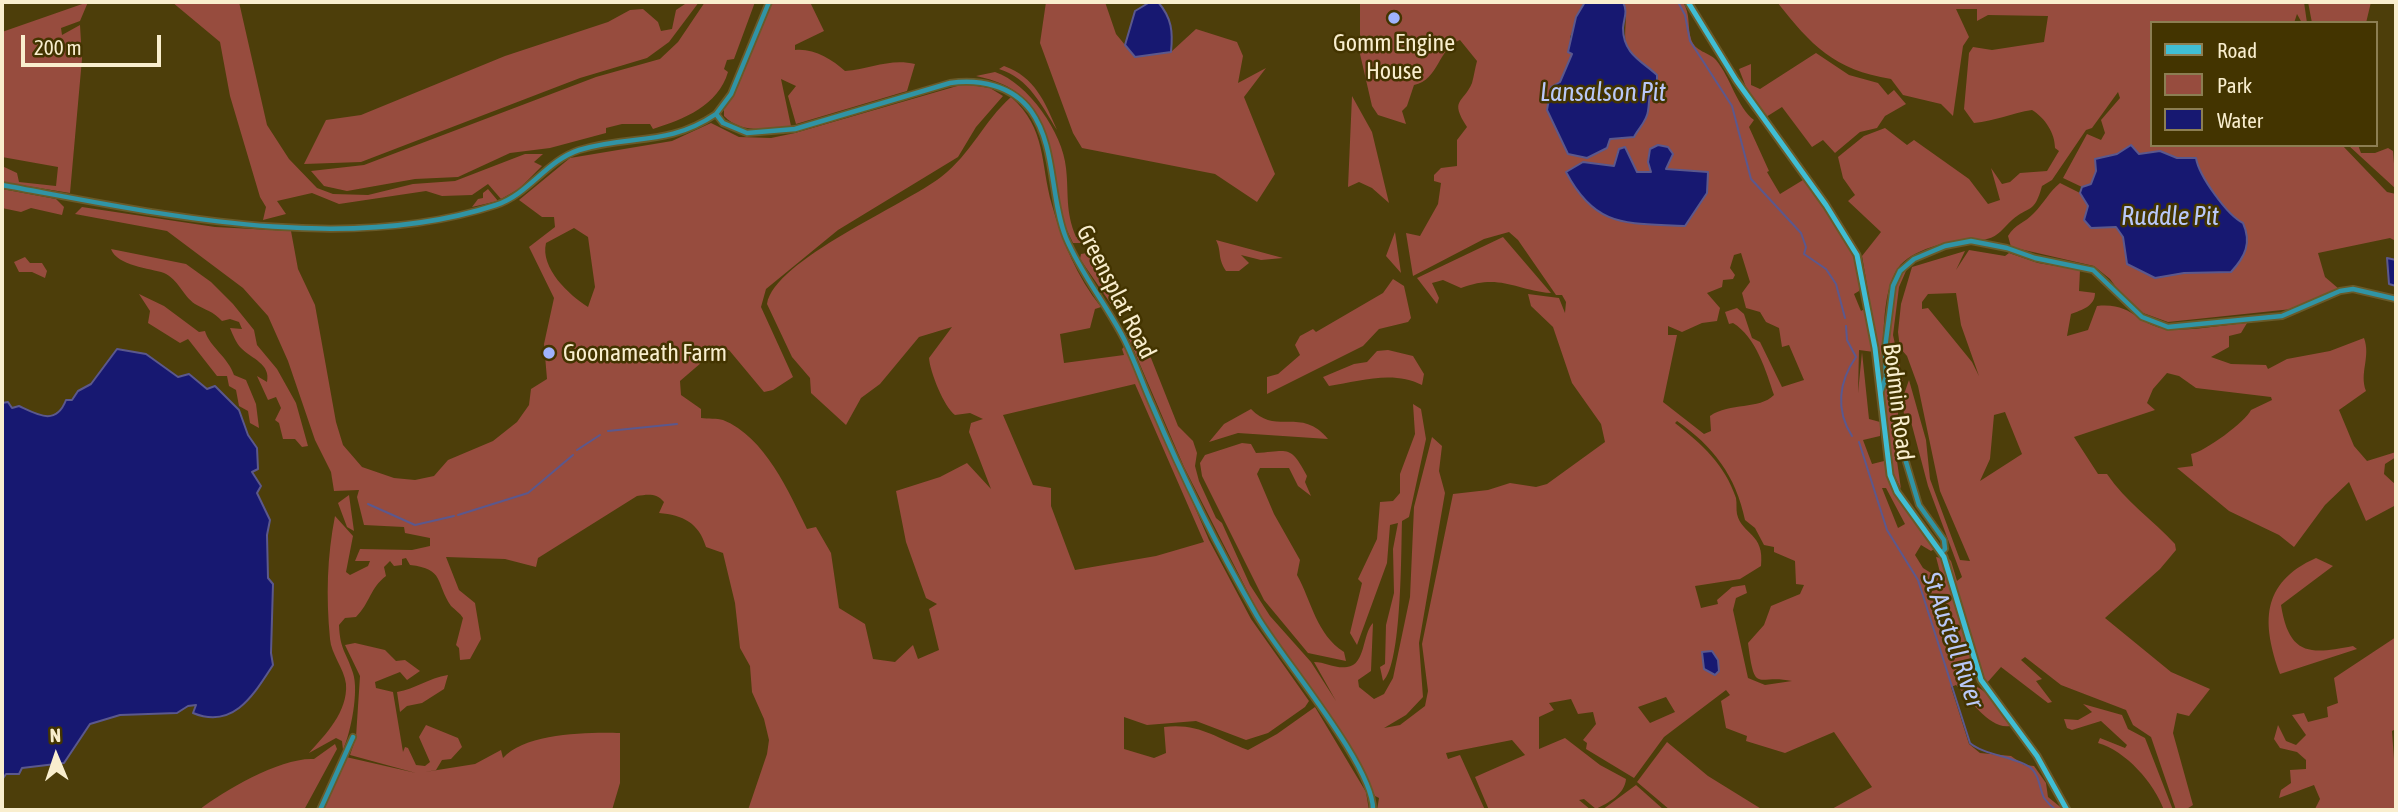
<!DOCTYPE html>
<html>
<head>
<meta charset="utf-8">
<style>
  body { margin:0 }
  #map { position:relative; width:2398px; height:812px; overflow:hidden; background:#4d3e0a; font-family:"Asap Condensed",sans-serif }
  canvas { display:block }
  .frame { position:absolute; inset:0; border:4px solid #f9eece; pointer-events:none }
  .legend { position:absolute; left:2150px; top:21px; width:228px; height:126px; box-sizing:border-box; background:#433400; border:2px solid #8c7e52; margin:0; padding:9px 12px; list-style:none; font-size:21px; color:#f9eece }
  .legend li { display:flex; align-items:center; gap:14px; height:35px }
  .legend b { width:35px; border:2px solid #8c7e52 }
  .north { position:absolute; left:21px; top:721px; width:70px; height:70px; -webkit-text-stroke:5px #433400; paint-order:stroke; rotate:358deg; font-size:19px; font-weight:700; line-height:28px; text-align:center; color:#f9eece }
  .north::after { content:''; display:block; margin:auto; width:24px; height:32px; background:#f9eece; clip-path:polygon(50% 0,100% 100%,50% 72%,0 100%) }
  .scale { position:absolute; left:21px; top:35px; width:140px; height:32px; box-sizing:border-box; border:4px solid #f9eece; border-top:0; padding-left:9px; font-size:21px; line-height:24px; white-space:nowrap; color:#f9eece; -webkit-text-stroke:5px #433400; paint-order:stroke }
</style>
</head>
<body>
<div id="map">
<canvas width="2398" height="812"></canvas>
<div class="frame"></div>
<ul class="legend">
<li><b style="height:9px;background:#40bed4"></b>Road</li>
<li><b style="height:19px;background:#974c3e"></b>Park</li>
<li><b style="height:19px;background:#171871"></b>Water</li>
</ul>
<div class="north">N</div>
<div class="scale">200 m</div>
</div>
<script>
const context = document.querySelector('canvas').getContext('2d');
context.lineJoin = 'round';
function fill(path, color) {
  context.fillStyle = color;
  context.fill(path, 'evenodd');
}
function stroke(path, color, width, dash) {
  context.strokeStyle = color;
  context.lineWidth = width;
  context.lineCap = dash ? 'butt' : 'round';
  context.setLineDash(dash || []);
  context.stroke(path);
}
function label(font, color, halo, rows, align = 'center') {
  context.font = font + ' "Asap Condensed",sans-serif';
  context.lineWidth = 5;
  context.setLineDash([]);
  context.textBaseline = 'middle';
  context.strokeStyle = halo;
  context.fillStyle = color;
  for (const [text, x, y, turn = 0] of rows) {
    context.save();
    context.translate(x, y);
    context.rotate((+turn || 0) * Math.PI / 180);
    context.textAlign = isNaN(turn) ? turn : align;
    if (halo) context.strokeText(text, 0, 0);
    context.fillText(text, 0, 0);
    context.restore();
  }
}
const green = new Path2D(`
  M88,2L80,21L61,28L62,35L80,25L82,59L70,193L2,182V166L17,173L19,182L56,186L58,167L2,157V32Z
  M172,2H239L267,125L289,159L317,188L333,194L368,195L413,184L455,181L525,154H543L534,162L542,166L519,189L501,199L488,184L472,195L442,196L426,191L339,204L312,193L277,201L286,214L263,220L266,207L260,197L230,96L220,42Z
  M688,2H699L669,42L647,58L580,78L361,162L304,164L326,120L361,115L505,56L608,22L630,10L643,9L658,22L661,31L672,29L676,10Z
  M705,2H755L734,59L727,60L724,69L728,72C718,106 684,119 653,129L650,124H622L606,128V133L550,148L510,153L458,177L415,179L347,191L324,186L311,171L364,165L596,77L660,59L678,42Z
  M772,2H810L824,31L795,45V50C813,48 832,59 845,71C871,69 890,58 915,64L907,91L796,124L788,96L796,86L781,79L791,126C768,128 742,135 724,116V109L738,86Z
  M1046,2H1105L1116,34L1135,57L1171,52L1196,29L1237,42L1243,56L1238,83L1266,68L1244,97L1275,174L1257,202L1215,174L1082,148L1073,133L1040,43Z
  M1360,2H1585L1570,37L1573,54L1560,82L1551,87L1547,105L1610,139L1634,137C1650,108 1652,100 1647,66C1611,54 1633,20 1623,2H1683C1691,15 1687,26 1691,39C1695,52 1709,52 1716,60C1731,78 1737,107 1754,120L1749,127L1769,171L1767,172L1780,194L1803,180C1828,213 1862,248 1859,291L1854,294L1861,311L1866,308L1874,352L1859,350L1858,393L1862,352L1869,419L1880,422V436L1863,440L1872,464L1884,461C1890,497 1914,520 1936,548L1931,551L1921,545L1915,555L1923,568L1942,580L1936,557L1941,558L1975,668L1964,669C1970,685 1975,684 1986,693C1996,701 2003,716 2010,726C1990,730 1969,698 1956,685L1951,687L1969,744L1980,753L2011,756L2024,765L2034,766L2046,783L2048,797L2064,810H1830L1872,787L1834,732L1785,753L1746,741L1747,736L1726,728L1721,701L1730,695L1726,690L1664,737L1634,778L1586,749L1587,743L1583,740L1596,724L1593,712L1578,714L1571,699L1549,703L1554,710L1539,717V749L1565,738L1600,765L1626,779C1625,794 1608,803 1596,809L1584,799L1579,800L1591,810H1489L1475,777L1525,755L1512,740L1446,753L1448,759L1460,755L1485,810H1377L1379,798L1375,796L1352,751L1260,616L1184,467L1126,332L1130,331L1151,358L1178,426L1193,441L1197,453L1195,466L1199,481L1216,518L1222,523L1250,585L1270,616L1311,662L1336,701L1314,662C1325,662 1336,669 1347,667C1366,665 1362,634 1373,623L1371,671L1358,680L1359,687L1374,699L1384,694L1393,678L1410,597L1414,507L1432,437L1442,446L1439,471L1445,493L1419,643L1423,697L1406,715L1384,728L1400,725L1425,706L1428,691L1422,644L1453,494L1488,490L1510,483L1536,487L1547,484L1605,442L1601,424L1572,383L1553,327L1531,306L1528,294L1559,298L1565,313L1566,302L1562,295H1556L1518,240L1509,232L1484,239L1413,276L1406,233L1420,236L1438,204L1441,183L1434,181V175L1441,168L1457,166V140L1467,127C1449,99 1463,104 1472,83C1474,76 1475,68 1477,61L1460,40C1438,48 1439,80 1414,85L1407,106L1402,111L1406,124L1378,115L1372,106L1360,54ZM1741,253L1750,282L1742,293L1746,308L1760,312L1766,322L1779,328L1782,347L1789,345L1804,380L1782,387L1760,342L1752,338L1744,314L1737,308L1725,312L1729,324L1733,323C1756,337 1766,371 1774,395C1759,410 1730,402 1710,416L1711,431L1704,434L1663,402L1677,335H1668V326L1682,332L1702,323L1717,321L1720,308L1707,293L1722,287L1723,280L1733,279L1735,275L1730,268L1734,255ZM1677,421C1713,446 1736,476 1745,520L1755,528L1764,545L1774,547V552L1795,561L1796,584L1804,585L1800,594L1771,606L1764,625L1748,643C1755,697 1757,673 1792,681L1765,685L1748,678L1733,610L1736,598L1747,593L1745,585L1732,587L1717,600L1718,604L1701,608L1695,586L1740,579L1761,566C1765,533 1742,535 1737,514C1736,509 1737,504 1736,498C1725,465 1702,444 1675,423ZM1882,488H1886L1905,524L1898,528ZM1948,606L1961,639L1954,643L1939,610ZM1666,697L1675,712L1650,723L1638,707Z
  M1777,2H2304L2307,23H2302L2297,14L2294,23H2151V145H2342L2387,192L2396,194V241L2390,238L2318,253L2325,277L2339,289L2292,309L2168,322L2143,313L2124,298L2110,279L2094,266L2011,247L2008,236C2015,224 2025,223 2034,213C2044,203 2049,192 2060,183L2080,193L2088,206L2116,227L2123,237L2127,264L2155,278L2184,273L2231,272C2245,257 2252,243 2243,223C2227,215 2199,176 2196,158H2177L2160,151L2138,154L2131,145L2117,154L2096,159V171L2091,184L2082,187L2063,178L2087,134L2101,140L2105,133L2101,120L2120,98L2118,92L2092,128L2086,130L2052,180L2042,186C2034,215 2029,205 2012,220C2003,228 1999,236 1987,239C1982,241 1976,239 1971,239C1950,240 1910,250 1898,268C1880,294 1884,349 1883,379L1862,256L1881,232L1848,201L1855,195L1843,178L1838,157L1864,136L1885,128L1907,145L1914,140L1969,179L1988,204L2000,200L1991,168L2002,184L2010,182L2020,173L2047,171L2059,151L2055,148C2055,133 2045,118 2032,110C2012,113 1995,121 1974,123L1964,109L1969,53L1973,47L1992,50L2044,42L2048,16L1988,15L1977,21V9H1956L1969,37L1963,46L1953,116L1941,104L1903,95L1891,79C1834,70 1811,45 1777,2Z
  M2308,2H2371L2366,23H2312Z
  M1816,53L1849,75L1878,83L1888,95L1894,90L1906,104L1885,116L1877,128L1860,132L1835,153L1823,140L1812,147L1782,107L1766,117L1749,95L1739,69L1751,64V85L1760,89Z
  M1004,66C1035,77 1045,102 1057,130C1042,106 1029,78 999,69Z
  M995,72C1028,83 1063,133 1066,168C1069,195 1065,210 1076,237H1081L1083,243H1073C1069,234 1063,223 1060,213C1042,153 1057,92 976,76Z
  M964,84L990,88L1003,96L976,127L958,157L838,230L766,289L761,307L793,377L773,390L764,392L729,350H716L680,381L681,395L701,409V418C708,419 717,418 723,420C765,437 789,492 807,529L816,527L831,553L839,608L865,624L873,659L895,662L913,645L918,659L939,650L929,609L937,604L926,598L906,542L896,491L940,477L967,463L991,489L969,432L971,423L983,419L970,413L955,415C944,407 930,372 929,358L952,327L919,337L880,384L861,398L846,425L811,393L810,378L792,357L767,304C774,260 905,205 941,177C972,153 983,122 1011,97C1047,129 1040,163 1052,205C1062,241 1077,277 1101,307L1095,309L1090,328L1060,334L1064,363L1124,355L1122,349L1125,346L1209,540L1251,619L1309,701L1305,707L1268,733L1246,740L1196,721L1147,725L1124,717V749L1154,758L1166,753L1164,727C1200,723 1215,738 1248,750L1277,734L1315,707L1366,792L1369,810H748L767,754L769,740L764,719L752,692L750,666L740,648L735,603L723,553L706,547C699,523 683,515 659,513L664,502C657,493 648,494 637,496L538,558L536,567L505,559L446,557L459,590L475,603L481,639L470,659L460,660L459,648L456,645L463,618C460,613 455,610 451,606C435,582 445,569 410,565L406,558L402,559V565L394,566L390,561L384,567L386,576C370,588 370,603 356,617L345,618L339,625C340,650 346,651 353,673C359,691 351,732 343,750L342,741L336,738L309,753C325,735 348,712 346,684C344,668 331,654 330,639C326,596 327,557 335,516L353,536L346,572L350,575L368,566L370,561H355L360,549L412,550L430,546V538L405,533L404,527L364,525L357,497L359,490L334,491L331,472L315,440L288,361L268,316L243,288L167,231L75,214L82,207L215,227L291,231L298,269L315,305L336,422L343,445L362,467L394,478L415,480L434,476L448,460L493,441L517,422L529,405L531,389L547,379L544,344L554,298L529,247L555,227L554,217H542L519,200L570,158L672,141L711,123L739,137L771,138L795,133ZM574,228L588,237L595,287L588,307C569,295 540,268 546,243ZM1135,384L1204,542L1156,556L1075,570L1051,506V488L1033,485L1003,415Z
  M1352,96L1372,132L1389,203L1372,188L1359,182L1348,187Z
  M2348,145H2358L2361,153H2375L2388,148L2393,151L2396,189Z
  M2,189L56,199L64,207L62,215L31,208L21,212L2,208Z
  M488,189L498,201L472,207L478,199L483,198V193Z
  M1395,232L1401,273L1386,256Z
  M1503,237L1551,293C1515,290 1500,273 1461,288L1443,280L1432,283L1439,298L1437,304L1417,278Z
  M1216,240L1283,258L1261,260L1241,255L1249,263L1239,271H1226C1217,257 1222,252 1216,240Z
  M111,249L186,264L211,282L233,304L254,330L257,345L277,369L296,403L308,446L302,447L295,439H283L279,423L275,420L281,408L276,397L268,400L257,376L267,382C271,364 252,359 241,348C236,343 233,335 230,328L242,329L239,322L230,319L222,321C213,311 205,310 195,304C183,296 178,279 164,273C150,268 117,266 111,249Z
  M1969,250L2005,256L2009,253L2038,263L2080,270L2079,291L2095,293C2095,306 2082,310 2071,314L2067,336L2088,330L2097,306C2135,302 2137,327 2169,329C2194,331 2222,325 2247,323L2241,333L2229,336V347L2211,357L2231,364L2266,365L2268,369L2287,359L2330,351L2364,338C2371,357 2359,373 2366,391L2339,410L2354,446L2367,461L2396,452V457L2385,464L2384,474L2396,485V505L2366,521L2349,482L2325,505L2294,547L2279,535L2229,511L2177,468L2193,466L2191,454C2205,452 2246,421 2251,410L2272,400L2271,397L2196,388L2179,376L2167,373L2153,389L2147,403L2155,410L2074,437L2098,474H2107C2125,501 2153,520 2175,544L2176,550L2160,569L2105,618L2171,672L2210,689L2189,716L2177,713L2173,733L2193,805L2185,810H2176L2151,737L2133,725L2126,710L2061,685L2025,657L2021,660L2042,679L2036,681L2052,702L2048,703L2001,667L1986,684L1982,675L1946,556L1951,561L1957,581L1962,577L1928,486L1910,418L1904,414L1902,400L1909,380L1926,440L1930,479L1960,560L1970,561L1940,491L1918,386L1907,356L1900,348L1898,332L1901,304L1912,267L1965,251L1956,270ZM1956,293L1961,325L1979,376L1972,362L1928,308L1922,309V302L1928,294ZM2005,412L2022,454L1980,481L1990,459L1994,415Z
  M1087,253C1093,260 1088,267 1102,276L1113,272L1118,284L1111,292L1118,308L1113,307L1080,259L1081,254Z
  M25,257L30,263H42L47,271L45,278L32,272H19L14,262Z
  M1909,264L1899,287L1893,335L1903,381L1897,398L1899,429L1893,433L1901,489L1891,468L1884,393L1889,373L1887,348L1895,287L1902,271Z
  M1393,279L1404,286L1411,318L1408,322L1379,329L1363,346L1267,394V377L1278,374L1300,355L1295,345L1300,336L1313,329L1316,332L1383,293Z
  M139,294L164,306L199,332L205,331C209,346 228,357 234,375L246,380L256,404L259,428L250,423L248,411L239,406L236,390L229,386L227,376H217L188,339L180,343L148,323L150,311Z
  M1388,350L1413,356L1424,374L1422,385C1394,370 1359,381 1329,386L1323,377L1354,364L1367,362L1377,351Z
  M1413,404L1421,409L1426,439L1409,517L1402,521C1401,550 1402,665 1383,681L1380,667L1385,664L1386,625L1394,593L1393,549L1398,523L1390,525L1387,563L1357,645L1350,633L1362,583L1358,579L1377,539L1380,502L1393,501L1400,493V474L1415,434Z
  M1251,409C1276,436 1301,406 1328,439L1238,433L1209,442L1224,424Z
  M1242,443L1251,444L1256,453C1289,451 1290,444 1307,476L1305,482L1311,496L1298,486L1289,468H1260L1257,474L1274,514L1300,560L1297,575C1312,602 1316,634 1344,652L1346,661L1308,653L1264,600L1202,476L1200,463L1205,455Z
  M349,495L354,531L347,527L338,503Z
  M2316,558L2333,566L2281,605C2289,655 2309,655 2353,646L2357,649L2280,674C2262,624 2260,583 2316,558Z
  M2396,637V729L2392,731L2396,787L2394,810H2305L2315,809L2320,799L2314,785L2279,798L2281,790L2291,783L2290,770L2306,769V760L2297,752L2280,748L2274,739L2278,725L2286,741L2296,745L2306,735L2292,715L2304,713L2308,722L2328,717L2327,707L2338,703L2334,678Z
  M355,643L385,650L396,661L405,660L420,671L407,680L400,672L375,682L376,688L393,692L403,752L405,747L408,748L416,765L425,766L430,762L419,737L426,725L458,738L462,747L451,759L442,760L436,770L425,772L475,764L501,750L503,758C525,733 589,732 620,733V783L612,810H320L346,757L416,773L350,755L356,737L360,676L345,645Z
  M448,675L444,689L422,703L407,706L400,712L397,692C416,689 428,678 448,675Z
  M2083,704L2122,715L2128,729L2145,738L2173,810H2164C2154,783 2126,751 2098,743L2100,738L2125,748L2127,745L2101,721L2072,730L2067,728L2064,719L2078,720L2092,712Z
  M1667,742L1708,776L1763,810H1670L1637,782Z
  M335,744L337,749L304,810H199C224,790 282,757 314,759Z
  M1636,785L1664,810H1602Z`);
const water = new Path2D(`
  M1150,2H1158C1172,18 1173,32 1171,52L1135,57L1125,45L1135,11Z
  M1585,2H1623C1628,12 1624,17 1623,28C1623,54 1642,61 1657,75V85C1647,94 1650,100 1648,111C1647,121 1638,129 1634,137L1610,139L1607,148L1587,158L1568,154L1547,110L1551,87L1560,82L1572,54L1568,52L1576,17Z
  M1658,145L1668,147L1673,154L1666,169L1708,172L1707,193L1685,226C1627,223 1596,229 1566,172L1583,162L1614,166L1619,149L1625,147L1637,172H1651L1648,162L1650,149Z
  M2131,145L2139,154L2160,151L2177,158H2196C2199,176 2227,215 2243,223C2252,243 2245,257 2231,272L2184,273L2155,278L2127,264L2123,237L2116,227L2091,228L2084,220L2088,206L2080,193L2082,187L2091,184L2096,171L2095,159L2117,154Z
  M2387,258L2396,260V286L2389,284Z
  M117,349L146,354L178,377L189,374L207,389L215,386L239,410L248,435L257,448L258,469L252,472L261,486L257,493L270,520L267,535L268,578L273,584L271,653L273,665C254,694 234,730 193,713L196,705L188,706L177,713L120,715L90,724L64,763L22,768L19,774H6L2,780V403L8,402L12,408L19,406C38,415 56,426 66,400H72L78,391L91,384Z
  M1712,651L1718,660L1719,671L1715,675L1704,669L1702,652Z`);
const stream = new Path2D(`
  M1678,2L1685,15L1690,41L1732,106L1751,179L1801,233L1806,247L1804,254L1826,269L1836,284L1845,318
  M1846,326L1847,340L1856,357C1839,381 1835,410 1852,436
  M608,431L677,424
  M1859,442L1887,530L1918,580L1970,743C1983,755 2018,757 2031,768C2040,776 2039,788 2044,798C2047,802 2052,807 2056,810
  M577,450L600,435
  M368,504L415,525L454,516
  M458,515L528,493L573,455`);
const street = new Path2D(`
  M769,2L731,94L716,114L723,123L747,133L795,129L950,83C979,79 1012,85 1031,111C1056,146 1050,198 1066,238C1081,274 1106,304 1124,339C1135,361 1143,385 1153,407C1183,478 1219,550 1257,616C1282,659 1374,766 1373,810
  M2,185C156,213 342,256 496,205C529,194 546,161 579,150C631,134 667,147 716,114
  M1881,391L1886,377L1885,348L1893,286L1900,271L1914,259L1945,246L1971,241L2007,248L2035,258L2093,270L2142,317L2168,327L2282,316L2340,291L2353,289L2396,299
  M1900,442L1919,505L1944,540L1945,549L1942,552
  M320,810L353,737`);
const secondary = new Path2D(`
  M1688,2L1736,80L1826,205L1857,255L1875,348L1890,475L1897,492L1944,557L1981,680L2037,756L2067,810`);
const markers = [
  [1394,18,7,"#9fb3fd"],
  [549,353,7,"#9fb3fd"]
];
const poiNames = [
  ["Gomm Engine",1394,43],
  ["House",1394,71],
  ["Goonameath Farm",563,353,"left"]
];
const streetNames = [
  ["Greensplat Road",1116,292,63],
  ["Bodmin Road",1898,402,83]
];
const waterNames = [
  ["Lansalson Pit",1603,93],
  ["Ruddle Pit",2170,217],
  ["St Austell River",1953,640,71]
];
fill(green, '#974c3e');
fill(water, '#171871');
stroke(water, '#5b588d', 2);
stroke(stream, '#5b588d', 2);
stroke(street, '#695a29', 8);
stroke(secondary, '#695a29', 9);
stroke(street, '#3094a5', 4.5);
stroke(secondary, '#40bed4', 5);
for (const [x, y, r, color] of markers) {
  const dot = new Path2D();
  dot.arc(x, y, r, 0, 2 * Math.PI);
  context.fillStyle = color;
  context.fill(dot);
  stroke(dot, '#433400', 2.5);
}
label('24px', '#f9eece', '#433400', poiNames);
label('24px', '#f9eece', '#433400', streetNames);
label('italic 26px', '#b9c8f8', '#433400', waterNames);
</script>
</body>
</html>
